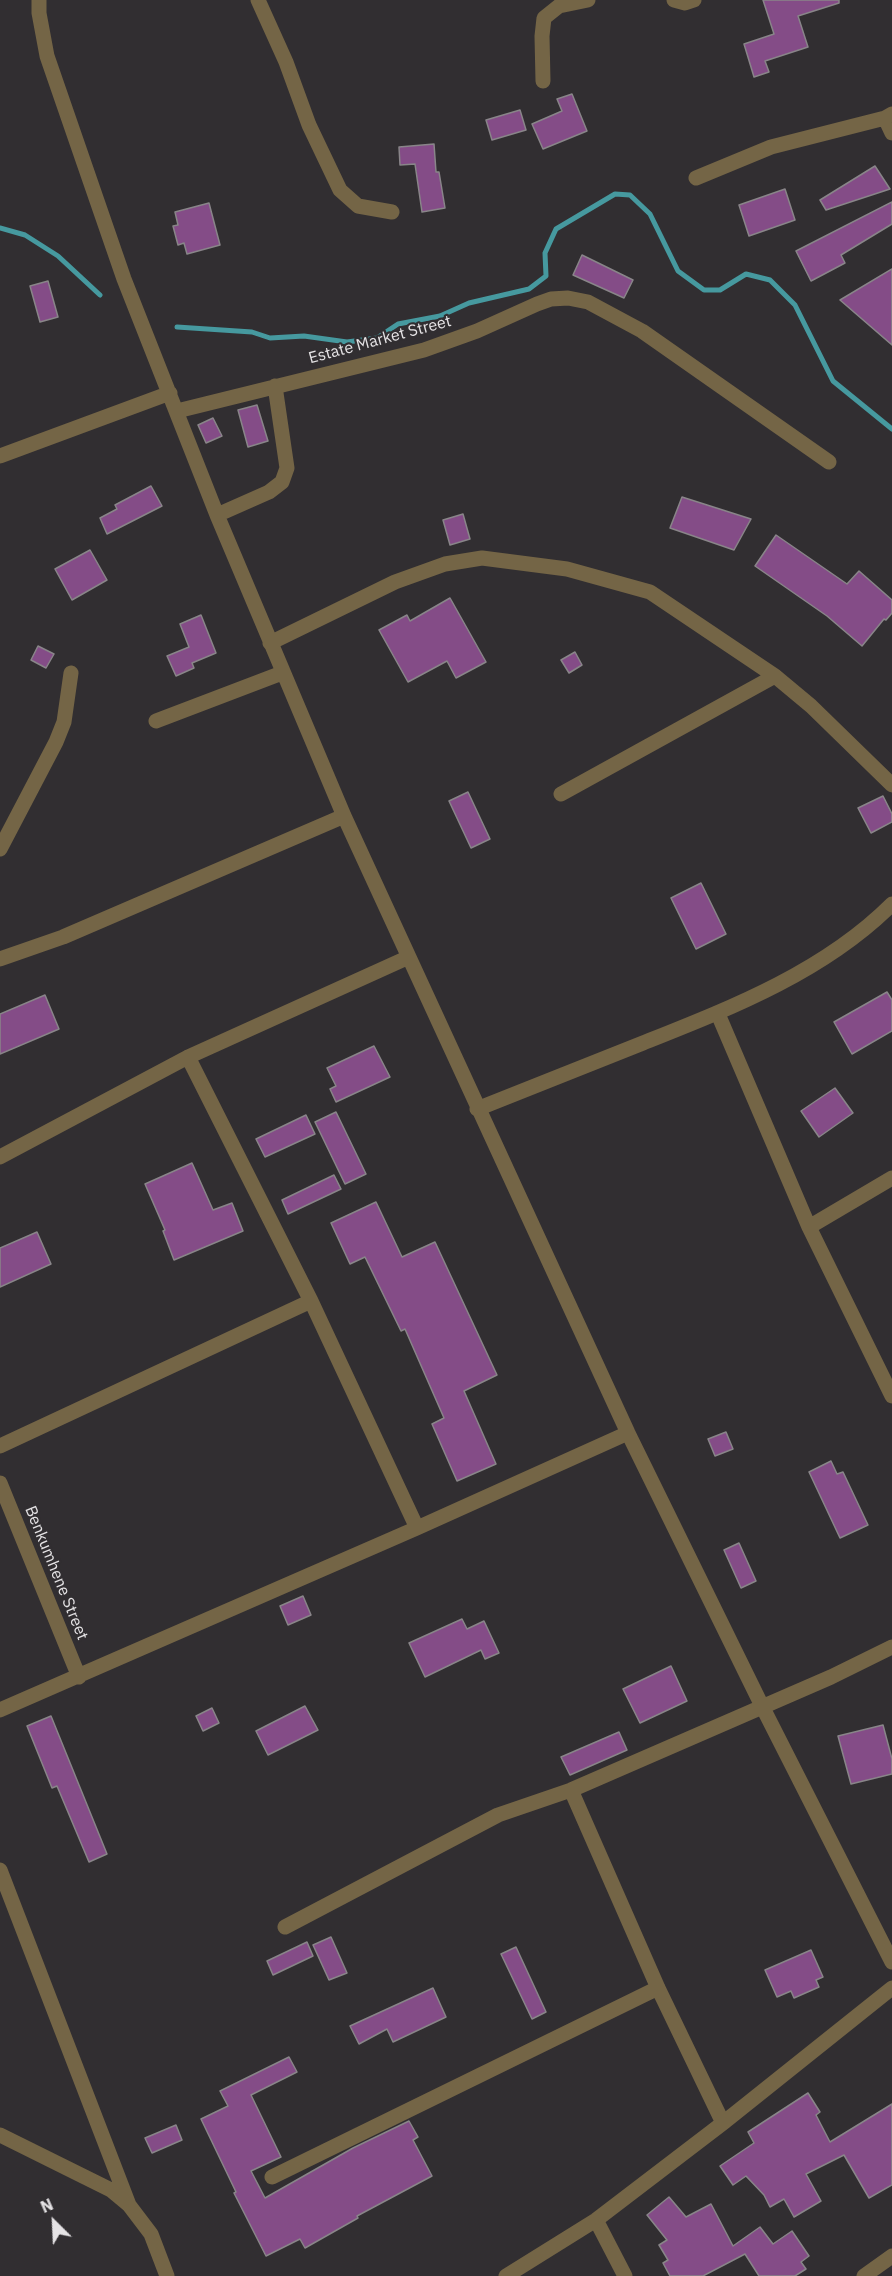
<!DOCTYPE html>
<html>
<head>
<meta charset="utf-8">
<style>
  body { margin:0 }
  #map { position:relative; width:892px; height:2276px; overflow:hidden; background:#312e31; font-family:"IBM Plex Sans",sans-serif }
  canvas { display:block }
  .north { position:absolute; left:24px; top:2192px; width:60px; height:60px; -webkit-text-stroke:4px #312e31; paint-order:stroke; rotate:336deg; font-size:16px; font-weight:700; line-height:24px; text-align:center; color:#e5e3e5 }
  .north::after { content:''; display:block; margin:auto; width:21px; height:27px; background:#e5e3e5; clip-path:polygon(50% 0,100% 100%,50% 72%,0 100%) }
</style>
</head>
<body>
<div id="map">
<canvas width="892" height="2276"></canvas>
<div class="north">N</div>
</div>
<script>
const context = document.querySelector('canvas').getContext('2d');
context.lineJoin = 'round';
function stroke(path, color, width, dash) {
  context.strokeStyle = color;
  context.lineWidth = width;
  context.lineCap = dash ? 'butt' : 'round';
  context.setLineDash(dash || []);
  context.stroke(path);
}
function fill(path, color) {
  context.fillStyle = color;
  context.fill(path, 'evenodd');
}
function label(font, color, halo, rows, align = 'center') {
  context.font = font + ' "IBM Plex Sans",sans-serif';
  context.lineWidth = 4.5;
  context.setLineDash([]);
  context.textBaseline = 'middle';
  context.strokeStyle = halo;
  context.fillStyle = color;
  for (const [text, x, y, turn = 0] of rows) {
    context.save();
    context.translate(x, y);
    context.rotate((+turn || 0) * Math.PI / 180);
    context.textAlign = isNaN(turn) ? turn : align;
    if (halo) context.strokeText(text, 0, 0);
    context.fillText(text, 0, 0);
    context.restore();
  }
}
const stream = new Path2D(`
  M0,228L25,235L58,256L100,295
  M177,327L252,332L270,338L304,336L347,342L377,338L398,324L440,316L469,303L529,289L546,276L545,253L556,229L615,194L630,195L650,214L678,271L704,290H720L746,274L770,280L795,305L833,381L892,429`);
const building = new Path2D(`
  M763,0H839V3L798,16L808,47L765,61L769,72L754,77L744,44L774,34Z
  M572,94L587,131L543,149L532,124L562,111L557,99Z
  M520,110L526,130L492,140L486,120Z
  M434,144L436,172H439L445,208L422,212L415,164L400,165L399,147Z
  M875,166L890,189L826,210L820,200Z
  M785,189L795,220L749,236L739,205Z
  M892,202V224L841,255L845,263L811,281L796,251Z
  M209,203L220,245L187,254L184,243L178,245L173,226L178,225L175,212Z
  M582,255L633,280L624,298L573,275Z
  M892,269V345L840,300Z
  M48,281L58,317L40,322L30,286Z
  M257,405L268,441L248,447L238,410Z
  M213,418L222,436L206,443L198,425Z
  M151,486L162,506L107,534L100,518L117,509L115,505Z
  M682,497L751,519L734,550L670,528Z
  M463,514L470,539L450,545L443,520Z
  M776,535L847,584L859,571L892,600V613L886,620L884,619L862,646L827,616L755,566Z
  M90,550L107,580L72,600L55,569Z
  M450,598L486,662L456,678L447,661L408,682L379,630L407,615L410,621Z
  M201,615L216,653L192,663L194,668L176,676L167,656L189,647L180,624Z
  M38,646L54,654L46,668L31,660Z
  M575,652L582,665L569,673L561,660Z
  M468,792L490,839L471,848L449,801Z
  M883,796L892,814V822L871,833L858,808Z
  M701,883L726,934L696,949L671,898Z
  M887,992L892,1000V1031L852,1054L834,1022Z
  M45,995L59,1029L0,1054V1014Z
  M374,1046L390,1077L336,1102L330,1089L336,1086L327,1068Z
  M835,1088L853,1113L819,1137L801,1111Z
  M336,1112L366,1174L345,1184L315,1122Z
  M306,1115L315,1134L265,1157L256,1139Z
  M192,1163L213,1210L232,1203L243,1231L174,1260L163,1231L165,1230L145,1184Z
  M334,1175L341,1189L288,1214L282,1200Z
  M376,1202L402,1257L435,1242L497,1375L464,1391L496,1464L457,1481L432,1424L444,1418L405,1329L401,1331L365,1257L350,1264L331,1223Z
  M37,1232L51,1264L0,1287V1248Z
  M726,1432L733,1449L715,1456L708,1439Z
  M831,1461L837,1474L843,1472L868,1525L840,1538L809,1472Z
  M739,1543L756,1581L741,1588L724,1550Z
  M303,1596L311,1615L288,1625L280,1606Z
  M462,1619L467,1629L484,1621L499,1653L485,1659L481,1650L425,1677L409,1643Z
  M671,1666L687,1701L640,1723L623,1689Z
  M305,1706L318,1730L268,1755L256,1731Z
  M212,1708L219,1723L203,1731L196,1716Z
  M51,1716L107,1854L89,1862L57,1786L52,1788L27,1726Z
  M883,1725L892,1759V1774L851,1784L838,1736Z
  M619,1732L627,1750L570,1775L561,1757Z
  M331,1937L347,1973L329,1980L313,1945Z
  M307,1942L313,1956L273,1975L267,1961Z
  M516,1947L546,2012L532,2019L501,1954Z
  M811,1950L823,1977L816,1980L819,1987L794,1998L791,1991L777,1997L765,1970Z
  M433,1988L446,2017L393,2042L387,2029L359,2044L350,2026Z
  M289,2057L297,2072L251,2095L281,2157L251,2171L265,2198L353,2148L409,2121L418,2137L413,2140L432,2176L357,2216L358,2218L305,2248L300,2239L266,2256L234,2193L236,2192L201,2119L228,2106L220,2091Z
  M808,2093L820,2112L816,2115L830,2142L892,2104V2185L869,2198L844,2155L806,2174L821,2201L794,2217L784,2199L770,2207L764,2195L746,2176L733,2185L720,2166L754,2143L748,2132Z
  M176,2125L182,2140L152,2153L145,2138Z
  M669,2197L686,2217L711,2204L733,2246L760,2227L773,2244L792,2231L809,2256L801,2262L806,2269L795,2276H759L745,2254L703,2276H670L663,2263L668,2260L659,2245L667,2240L647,2215Z`);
const minor = new Path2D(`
  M39,0V13L47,56L124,279L217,515L344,816L628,1433L762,1706L892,1962
  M258,0L286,62L309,125L340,190L358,206L392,212
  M674,0L685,3L694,0
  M543,81L542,36L544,18L559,6L588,0
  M885,118L892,133
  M696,178L771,147L885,118L892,114
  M177,411L424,350L477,331L537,304L551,299L568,298L588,302L642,331L829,462
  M0,456L170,393
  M217,515L269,492L282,482L287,468L275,386
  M270,643L395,582L445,564L482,558L567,569L650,592L775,676L811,706L892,785
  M156,721L282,673
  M561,794L775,676
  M0,849L56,742L64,722L71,673
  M0,959L63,937L344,816
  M718,1014L809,1227L892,1396
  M188,1057L311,1301L417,1528
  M477,1109C532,1087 588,1065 643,1043C731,1008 824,972 892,904
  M0,1157L188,1057L409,957
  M809,1227L892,1178
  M0,1446L311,1301
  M0,1483L79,1677
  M0,1710L417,1528L628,1433
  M571,1790L658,1988L723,2123
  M0,1870L129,2205
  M285,1927L498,1815L571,1790L831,1677L892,1647
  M0,2135L111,2190L129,2205L151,2234L167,2276
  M272,2177L658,1988
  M596,2220L625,2276
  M506,2276L596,2220L723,2123L892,1988
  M864,2276L892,2256`);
const streetNames = [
  ["Estate Market Street",380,340,-15],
  ["Benkumhene Street",56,1573,68]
];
stroke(stream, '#46999f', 5);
fill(building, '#844c87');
stroke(building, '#898589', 1.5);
stroke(minor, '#746546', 15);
label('16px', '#e5e3e5', '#312e31', streetNames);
</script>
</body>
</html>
